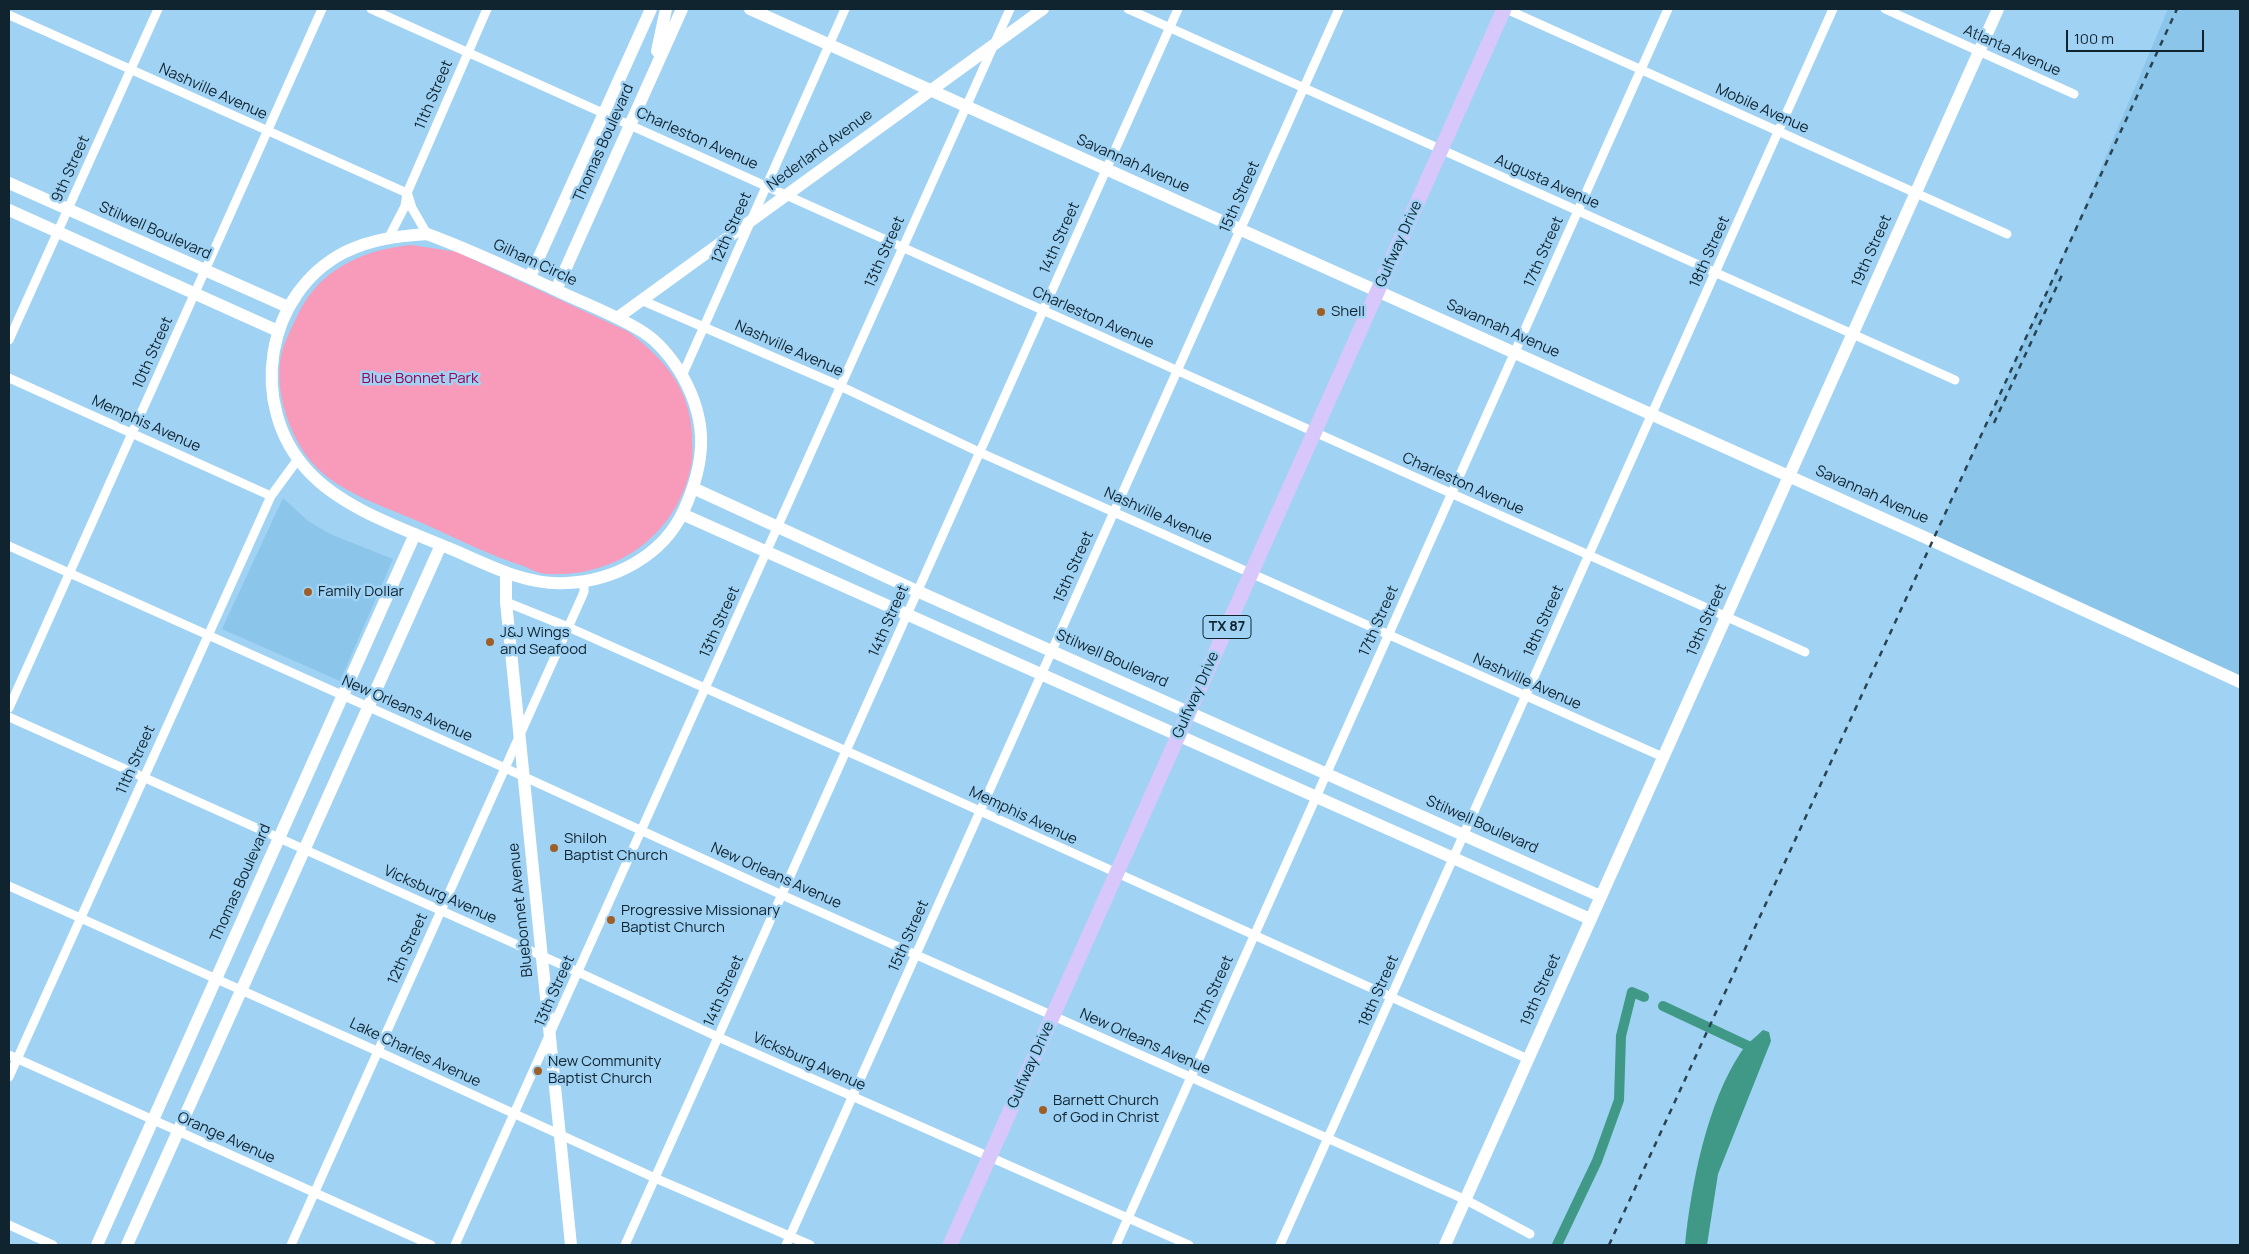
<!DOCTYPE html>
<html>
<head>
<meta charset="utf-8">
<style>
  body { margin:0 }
  #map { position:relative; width:2249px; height:1254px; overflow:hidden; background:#a0d2f4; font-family:Manrope,sans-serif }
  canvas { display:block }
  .frame { position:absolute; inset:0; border:10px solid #102430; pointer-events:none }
  .scale { position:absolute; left:2066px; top:30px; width:138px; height:22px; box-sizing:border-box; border:2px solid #102430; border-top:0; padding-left:6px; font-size:15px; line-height:18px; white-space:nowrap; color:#102430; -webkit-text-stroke:4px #a0d2f4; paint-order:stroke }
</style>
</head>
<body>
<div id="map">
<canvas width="2249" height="1254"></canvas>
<div class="frame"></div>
<div class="scale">100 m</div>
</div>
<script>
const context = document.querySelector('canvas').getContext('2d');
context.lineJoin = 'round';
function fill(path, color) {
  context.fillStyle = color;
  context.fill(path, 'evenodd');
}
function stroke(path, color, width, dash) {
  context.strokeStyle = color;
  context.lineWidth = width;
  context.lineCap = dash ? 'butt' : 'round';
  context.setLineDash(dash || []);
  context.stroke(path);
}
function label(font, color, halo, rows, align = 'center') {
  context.font = font + ' Manrope,sans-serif';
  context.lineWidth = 5;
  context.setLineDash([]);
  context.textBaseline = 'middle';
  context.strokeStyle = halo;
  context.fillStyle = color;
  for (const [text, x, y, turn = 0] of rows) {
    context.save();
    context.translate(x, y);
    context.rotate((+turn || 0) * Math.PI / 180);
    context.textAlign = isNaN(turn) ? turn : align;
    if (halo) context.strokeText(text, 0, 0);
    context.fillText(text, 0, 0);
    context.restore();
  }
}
const built = new Path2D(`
  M2168,9H2240V682L1933,541L2076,227Z
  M283,498L308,521L330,534L393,559L340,681L222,629Z`);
const green = new Path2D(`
  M411,245L457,252L629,332C665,360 689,387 692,434C692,443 693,452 692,461C680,532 619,578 547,574C540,574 532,570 526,567C489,555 455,538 420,522C386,507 342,494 315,466C287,436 268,377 287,338C292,327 297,315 303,305C326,266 368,249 411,245Z`);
const water = new Path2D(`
  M1763,1030L1769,1032L1771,1041L1718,1174L1707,1245H1685C1691,1185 1707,1103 1741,1052C1747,1043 1756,1037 1763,1030Z`);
const canal = new Path2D(`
  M1663,1006L1759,1051
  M1557,1245L1597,1161L1619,1100L1621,1036L1632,992L1644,997`);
const street = new Path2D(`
  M371,9L1805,652
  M1128,9L1955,380
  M1506,9L2007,234
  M1885,9L2074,94
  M9,15L407,193
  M408,195L412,208L427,234
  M389,237L405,206L407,193L487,9
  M641,300L840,386L979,452L1663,757
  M9,340L158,9
  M682,376L845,9
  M9,378L271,496
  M9,546L505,768L782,895L1466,1200L1530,1234
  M506,602L568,627L916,782L1528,1059
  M9,708L322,9
  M9,717L578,972L718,1037L1189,1245
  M9,886L377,1051L655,1178L810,1245
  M9,1055L431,1245
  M9,1077L271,496L298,459
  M9,1225L53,1245
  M291,1245L584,592V581
  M455,1245L1010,9
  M625,1245L1178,9
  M786,1245L1339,9
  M1116,1245L1668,9
  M1280,1245L1833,9`);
const secondary = new Path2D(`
  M750,9L1933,541L2240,682
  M657,51L666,9
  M9,183L288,307
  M9,210L278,331
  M427,234C471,250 513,270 556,290C585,304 616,315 643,332C660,343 673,360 683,377C709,424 705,463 684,510C663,556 614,581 566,583C526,586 487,564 451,549C404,529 343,509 308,471C247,405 265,293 345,252C372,239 398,236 427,234Z
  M530,277L651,9
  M556,290L682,9
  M617,318L1043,9
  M693,488L917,591L1600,896
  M682,514L1590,919
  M506,572V602L571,1245
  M97,1245L415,534
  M127,1245L441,545
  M1445,1245L1998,9`);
const primary = new Path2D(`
  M950,1245L1504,9`);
const rail = new Path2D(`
  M1994,423L2062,275
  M1609,1245L2177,9`);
const markers = [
  [1321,312,5,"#9e5e27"],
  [308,592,5,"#9e5e27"],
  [490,642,5,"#9e5e27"],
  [554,848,5,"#9e5e27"],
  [611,920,5,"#9e5e27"],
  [538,1071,5,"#9e5e27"],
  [1043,1110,5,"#9e5e27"]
];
const shields = [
  [1227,627,48]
];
const shieldNames = [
  ["TX 87",1227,627]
];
const streetNames = [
  ["Atlanta Avenue",2012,51,24],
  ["Nashville Avenue",213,92,24],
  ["11th Street",434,95,-67],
  ["Mobile Avenue",1762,109,24],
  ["Charleston Avenue",697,139,24],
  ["Thomas Boulevard",604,143,-66],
  ["Nederland Avenue",820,150,-36],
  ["Savannah Avenue",1133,164,24],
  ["9th Street",71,169,-66],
  ["Augusta Avenue",1547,182,24],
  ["15th Street",1240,197,-66],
  ["12th Street",732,228,-66],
  ["Stilwell Boulevard",155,231,24],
  ["14th Street",1060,238,-66],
  ["Gulfway Drive",1399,244,-66],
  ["19th Street",1872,251,-66],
  ["13th Street",885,252,-66],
  ["17th Street",1544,252,-66],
  ["18th Street",1710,252,-66],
  ["Gilham Circle",535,263,25],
  ["Charleston Avenue",1093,318,24],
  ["Savannah Avenue",1503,329,24],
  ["Nashville Avenue",789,349,24],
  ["10th Street",153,353,-66],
  ["Memphis Avenue",146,424,24],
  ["Charleston Avenue",1463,484,24],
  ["Savannah Avenue",1872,495,24],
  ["Nashville Avenue",1158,516,24],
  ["15th Street",1074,567,-66],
  ["19th Street",1707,620,-66],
  ["14th Street",889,621,-66],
  ["17th Street",1379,621,-66],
  ["18th Street",1544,621,-66],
  ["13th Street",720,622,-66],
  ["Stilwell Boulevard",1112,659,24],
  ["Nashville Avenue",1527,682,24],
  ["Gulfway Drive",1196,695,-66],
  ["New Orleans Avenue",407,709,24],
  ["11th Street",136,760,-66],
  ["Memphis Avenue",1023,816,25],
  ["Stilwell Boulevard",1482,825,24],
  ["New Orleans Avenue",776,876,24],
  ["Thomas Boulevard",241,883,-66],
  ["Vicksburg Avenue",440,895,24],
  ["Bluebonnet Avenue",521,910,-96],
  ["15th Street",909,936,-66],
  ["12th Street",408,949,-66],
  ["19th Street",1541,990,-66],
  ["13th Street",555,991,-66],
  ["14th Street",724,991,-66],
  ["17th Street",1214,991,-66],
  ["18th Street",1379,991,-66],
  ["New Orleans Avenue",1145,1042,24],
  ["Lake Charles Avenue",415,1053,25],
  ["Vicksburg Avenue",809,1062,24],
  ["Gulfway Drive",1031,1065,-66],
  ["Orange Avenue",226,1138,24]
];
const poiNames = [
  ["Shell",1331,312],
  ["Family Dollar",318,592],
  ["J&J Wings",500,633],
  ["and Seafood",500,650],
  ["Shiloh",564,839],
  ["Baptist Church",564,856],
  ["Progressive Missionary",621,911],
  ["Baptist Church",621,928],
  ["New Community",548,1062],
  ["Baptist Church",548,1079],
  ["Barnett Church",1053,1101],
  ["of God in Christ",1053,1118]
];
const parkNames = [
  ["Blue Bonnet Park",420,379]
];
fill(built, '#8bc5ea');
fill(green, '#f89aba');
fill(water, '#409987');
stroke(canal, '#409987', 10);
stroke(street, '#fff', 9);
stroke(secondary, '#fff', 12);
stroke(primary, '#d7c7fa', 15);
stroke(rail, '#294352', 2.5, [6, 6]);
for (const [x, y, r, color] of markers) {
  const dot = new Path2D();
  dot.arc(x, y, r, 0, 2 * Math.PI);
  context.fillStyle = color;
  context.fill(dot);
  stroke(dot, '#a0d2f4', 2);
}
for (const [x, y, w] of shields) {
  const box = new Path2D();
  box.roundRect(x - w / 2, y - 11.5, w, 23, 4);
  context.fillStyle = '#a0d2f4';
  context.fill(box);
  stroke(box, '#102430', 1);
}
label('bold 14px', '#102430', null, shieldNames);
label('15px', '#102430', '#a0d2f4', streetNames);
label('15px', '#102430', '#a0d2f4', poiNames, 'left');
label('15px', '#980353', '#a0d2f4', parkNames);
</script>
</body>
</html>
